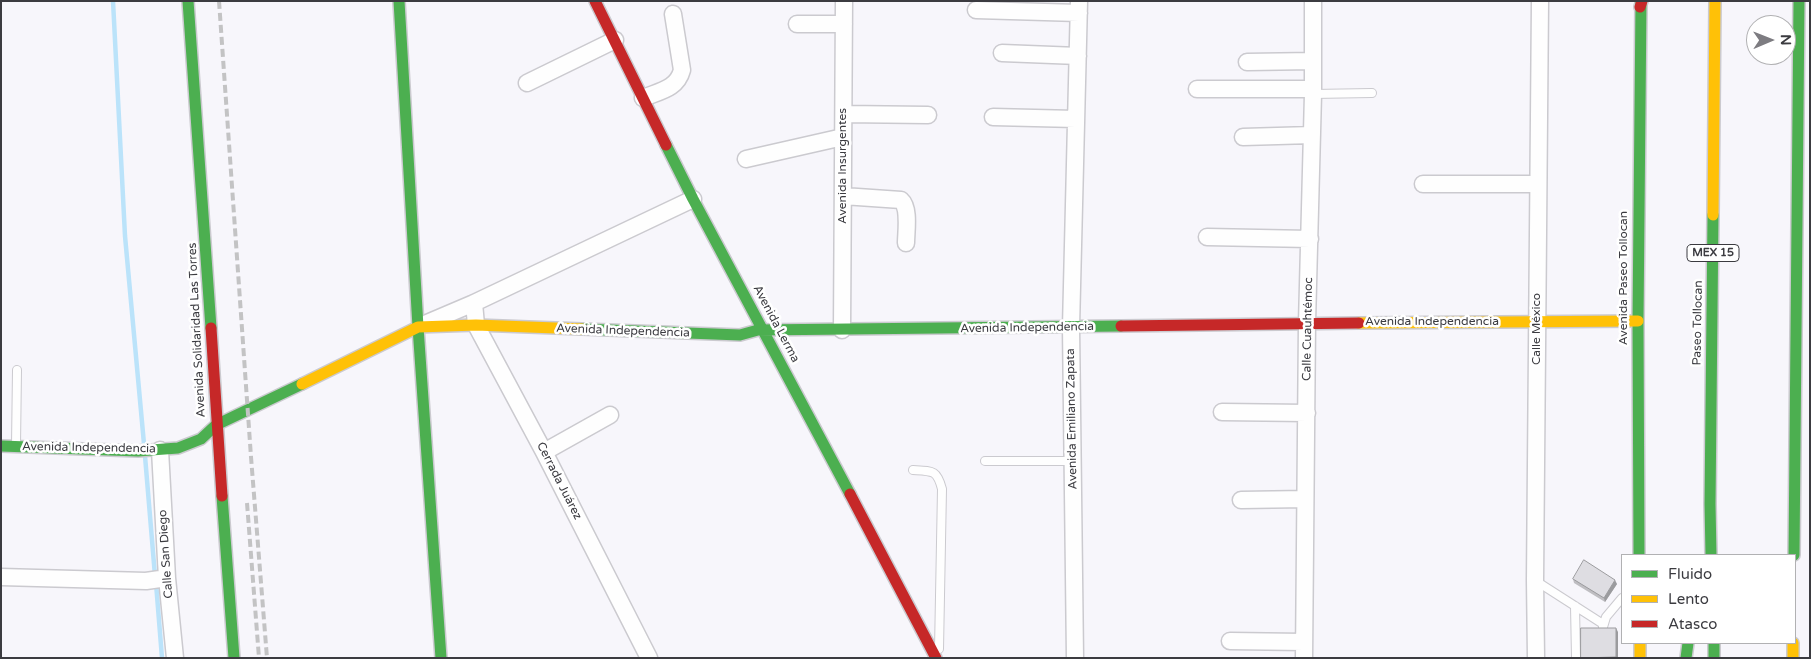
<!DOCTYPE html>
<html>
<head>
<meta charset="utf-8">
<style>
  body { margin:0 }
  #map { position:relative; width:1811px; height:659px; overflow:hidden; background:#f7f6fb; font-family:"Varela Round",sans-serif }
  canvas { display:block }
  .frame { position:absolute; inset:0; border:2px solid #3b3b40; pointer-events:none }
  .legend { position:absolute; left:1621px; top:554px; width:175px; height:90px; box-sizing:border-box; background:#fff; border:1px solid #b1b1b3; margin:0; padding:6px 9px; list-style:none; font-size:15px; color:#3b3b40 }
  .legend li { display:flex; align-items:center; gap:10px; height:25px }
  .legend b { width:25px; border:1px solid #b1b1b3 }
  .north { position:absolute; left:1746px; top:15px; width:50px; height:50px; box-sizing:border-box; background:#fff; border:1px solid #b1b1b3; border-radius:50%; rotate:89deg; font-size:14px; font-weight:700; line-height:20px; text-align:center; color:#3b3b40 }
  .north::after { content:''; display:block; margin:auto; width:18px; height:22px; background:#7d7c81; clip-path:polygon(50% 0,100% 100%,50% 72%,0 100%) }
</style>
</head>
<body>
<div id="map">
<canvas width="1811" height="659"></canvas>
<div class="frame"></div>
<ul class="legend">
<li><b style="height:6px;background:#4caf50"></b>Fluido</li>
<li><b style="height:6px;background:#ffc107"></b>Lento</li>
<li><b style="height:6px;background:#c62828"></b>Atasco</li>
</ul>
<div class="north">N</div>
</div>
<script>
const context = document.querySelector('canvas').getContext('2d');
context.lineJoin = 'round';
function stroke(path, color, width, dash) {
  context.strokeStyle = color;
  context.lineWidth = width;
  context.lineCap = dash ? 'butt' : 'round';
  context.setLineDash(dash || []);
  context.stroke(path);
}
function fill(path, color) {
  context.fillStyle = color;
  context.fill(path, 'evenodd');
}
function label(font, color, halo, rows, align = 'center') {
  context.font = font + ' "Varela Round",sans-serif';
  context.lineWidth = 5;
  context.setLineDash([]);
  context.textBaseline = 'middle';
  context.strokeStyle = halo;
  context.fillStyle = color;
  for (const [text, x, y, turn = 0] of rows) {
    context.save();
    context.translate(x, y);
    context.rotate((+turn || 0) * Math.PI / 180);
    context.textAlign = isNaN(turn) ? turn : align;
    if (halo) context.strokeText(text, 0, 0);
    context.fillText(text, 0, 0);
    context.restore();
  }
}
const stream = new Path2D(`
  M113,1L125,236L144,444
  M145,456L155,576
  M156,583L162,658`);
const lane = new Path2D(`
  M1313,94L1372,93
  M16,445L17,370
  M985,461H1073
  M913,470C933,471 937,470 942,489L939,649
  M1536,581L1603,624
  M1575,606L1576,658
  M1603,627L1606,617L1622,598`);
const street = new Path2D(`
  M976,10L1079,13
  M797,24H844
  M1002,53L1078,56
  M1247,62L1313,61
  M527,83L615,40
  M1197,89H1313
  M643,98C660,91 677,89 682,70L673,14
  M844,114L928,115
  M993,117L1076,119
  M1243,137L1312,135
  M746,159L843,137
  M1423,184H1537
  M843,196L901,200C910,208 906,232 906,243
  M1207,237L1310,239
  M474,303L476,325L544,452L649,658
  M427,323L474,303L693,199
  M842,330L844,1
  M1222,412L1307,413
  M160,450L167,578L175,658
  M544,452L610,415
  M1241,500L1305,499
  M1,577L146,581L167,578
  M1230,641L1304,642
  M1075,658L1071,327L1079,1
  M1304,658L1307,323L1313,94V1
  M1536,658L1535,580L1540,1`);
const fast = new Path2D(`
  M188,1L211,328
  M399,1L418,327L441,658
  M666,145L693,199L850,494
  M582,329L740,335L758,330L1121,326
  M1,446L138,451L178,448L201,439L216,425L302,384
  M222,496L234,658
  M1639,555L1638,321L1641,1
  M1711,555L1710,504L1713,215
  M1794,555L1799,1
  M1714,643V658
  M1686,658L1688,643`);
const slow = new Path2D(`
  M1713,215L1715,1
  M1359,323L1638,321
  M302,384L418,327L476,325L582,329
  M1640,643V658
  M1793,643V658`);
const jam = new Path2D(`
  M595,1L666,145
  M1640,7L1642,1
  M1121,326L1359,323
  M211,328L222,496
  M850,494L936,658`);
const rail = new Path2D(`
  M219,1L251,457L267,658
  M247,503L259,658`);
const wall = new Path2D(`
  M1573,579L1617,584L1605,602L1574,583Z`);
const shadedWall = new Path2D(`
  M1615,580L1617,584L1605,602L1604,598Z
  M1616,628L1618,632V658L1616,657Z`);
const building = new Path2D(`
  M1584,560L1615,580L1604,598L1573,579Z
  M1581,628H1616V657L1581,658Z`);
const shields = [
  [1713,253,52]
];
const shieldNames = [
  ["MEX 15",1713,253]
];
const streetNames = [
  ["Avenida Insurgentes",843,166,-90],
  ["Avenida Paseo Tollocan",1624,278,-90],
  ["Avenida Independencia",1432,322],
  ["Paseo Tollocan",1698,323,-89],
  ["Avenida Lerma",776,324,62],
  ["Avenida Independencia",1027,328,-1],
  ["Calle Cuauhtémoc",1308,329,-89],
  ["Calle México",1537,329,-90],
  ["Avenida Solidaridad Las Torres",197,330,-93],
  ["Avenida Independencia",623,331,2],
  ["Avenida Emiliano Zapata",1072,419,-91],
  ["Avenida Independencia",89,448,1],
  ["Cerrada Juárez",559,481,63],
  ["Calle San Diego",166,554,-94]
];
stroke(stream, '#bbe3fa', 4.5);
stroke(lane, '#cbcacf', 10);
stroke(street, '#cbcacf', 19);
stroke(fast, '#cbcacf', 14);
stroke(slow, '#cbcacf', 14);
stroke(jam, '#cbcacf', 14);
stroke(lane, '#fefefe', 8);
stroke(street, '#fefefe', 16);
stroke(fast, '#4caf50', 11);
stroke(slow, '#ffc107', 11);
stroke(jam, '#c62828', 11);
stroke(rail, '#c3c3c4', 4, [8, 4]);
fill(wall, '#bfbec2');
fill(shadedWall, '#9b9b9e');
fill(building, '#dedde2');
stroke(building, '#9b9b9e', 1);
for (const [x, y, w] of shields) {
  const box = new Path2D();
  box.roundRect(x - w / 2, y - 8.5, w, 17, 4);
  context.fillStyle = '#fff';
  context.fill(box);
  stroke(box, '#3b3b40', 1);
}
label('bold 11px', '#3b3b40', null, shieldNames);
label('12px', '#3b3b40', '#fff', streetNames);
</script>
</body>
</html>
